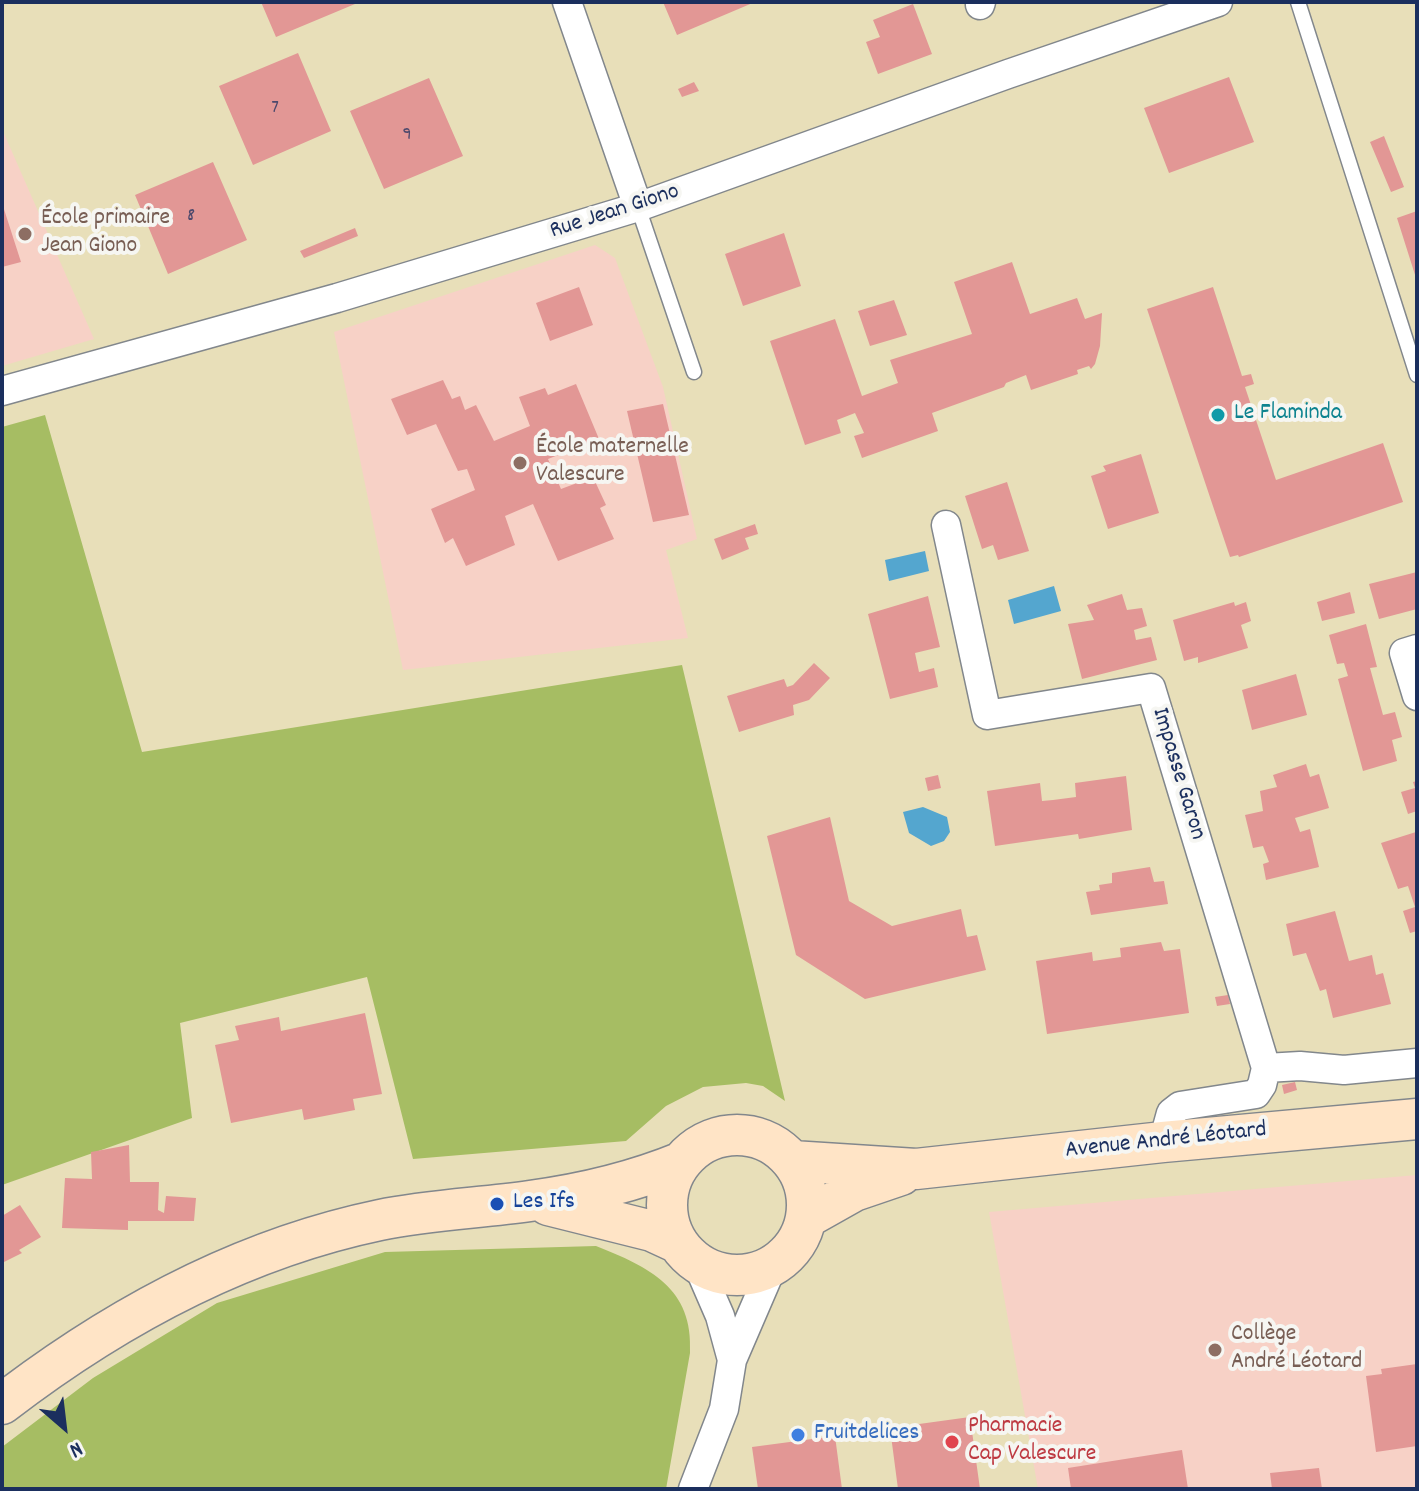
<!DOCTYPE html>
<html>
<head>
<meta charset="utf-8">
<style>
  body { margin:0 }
  #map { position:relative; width:1419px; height:1491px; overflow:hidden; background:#e8dfb9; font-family:Dekko,sans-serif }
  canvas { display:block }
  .frame { position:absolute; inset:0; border:4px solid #1b2f5e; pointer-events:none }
  .north { position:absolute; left:24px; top:1387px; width:80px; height:80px; -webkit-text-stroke:6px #f6f6f2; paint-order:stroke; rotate:152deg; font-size:22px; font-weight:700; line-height:32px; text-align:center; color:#1b2f5e }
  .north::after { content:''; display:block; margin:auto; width:28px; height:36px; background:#1b2f5e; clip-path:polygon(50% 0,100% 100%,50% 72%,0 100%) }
</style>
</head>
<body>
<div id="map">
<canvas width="1419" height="1491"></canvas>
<div class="frame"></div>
<div class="north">N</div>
</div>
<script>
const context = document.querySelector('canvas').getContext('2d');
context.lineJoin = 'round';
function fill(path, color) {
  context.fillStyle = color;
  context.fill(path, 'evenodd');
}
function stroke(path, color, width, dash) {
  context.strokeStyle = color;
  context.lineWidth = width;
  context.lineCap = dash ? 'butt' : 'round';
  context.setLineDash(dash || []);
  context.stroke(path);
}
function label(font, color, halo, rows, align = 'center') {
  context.font = font + ' Dekko,sans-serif';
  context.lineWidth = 8;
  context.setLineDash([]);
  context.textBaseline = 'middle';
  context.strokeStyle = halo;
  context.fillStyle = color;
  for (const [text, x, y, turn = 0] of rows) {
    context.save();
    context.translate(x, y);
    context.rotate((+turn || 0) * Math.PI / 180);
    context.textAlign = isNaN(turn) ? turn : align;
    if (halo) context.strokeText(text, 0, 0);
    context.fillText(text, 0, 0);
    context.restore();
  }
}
const built = new Path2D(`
  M2,129L94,339L2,366Z
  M595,245L615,258L663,387L697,539L666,550L688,638L403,670L334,332Z
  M1417,1175V1489H1038L989,1212Z`);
const green = new Path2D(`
  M45,415L142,752L682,665L785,1101L763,1086L746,1083L703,1087L666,1106L626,1141L413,1159L367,977L180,1023L192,1118L2,1185V427Z
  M596,1246C649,1267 694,1288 690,1353L666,1489H2V1447L93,1378L217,1303L385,1252Z`);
const water = new Path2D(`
  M925,551L929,571L889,581L885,560Z
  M1054,586L1061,611L1014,624L1008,600Z
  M923,807L947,817L950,832L944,841L931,846L909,833L903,812Z`);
const building = new Path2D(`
  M261,2H353L355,4L276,37Z
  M663,2H755L677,35Z
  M913,4L932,54L878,74L866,42L880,37L873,20Z
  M298,53L331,131L253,165L219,86Z
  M1229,77L1254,142L1169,173L1144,108Z
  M429,78L463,156L384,189L350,111Z
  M694,82L699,91L682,97L678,89Z
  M1384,136L1404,187L1391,192L1370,142Z
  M213,162L247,240L168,274L135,195Z
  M2,203L21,262L2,267Z
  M1417,211V278H1416L1397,218Z
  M355,228L358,236L304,258L300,251Z
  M784,233L801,286L743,306L725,254Z
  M1012,262L1030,314L1077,298L1085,319L1102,313L1100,346L1095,364L1091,369L1089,366L1077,370L1078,374L1031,390L1026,375L1006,383L1004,387L932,413L938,431L862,458L854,436L864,433L855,413L837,420L841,433L805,445L770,341L835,319L862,396L898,383L890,360L972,334L954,282Z
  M579,287L593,325L550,341L536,303Z
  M1213,287L1242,376L1251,374L1254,384L1245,387L1276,480L1383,443L1403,502L1239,557L1238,555L1230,557L1147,309Z
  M894,300L907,335L870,346L858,311Z
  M443,380L452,399L460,396L465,410L476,405L494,441L530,426L519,397L545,388L548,395L576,384L599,439L548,459L561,489L593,477L606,505L600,508L614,539L558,561L533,504L505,516L515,545L466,566L453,538L445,543L431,509L475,490L467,469L458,471L436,424L407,435L391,399Z
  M663,404L689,515L653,522L627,411Z
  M1141,454L1159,513L1108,529L1091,476L1106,471L1103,466Z
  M1007,482L1029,551L998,560L993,545L982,549L965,496Z
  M755,524L758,534L745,538L749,549L722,560L714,539Z
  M1417,572V609L1379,619L1369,584Z
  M1350,592L1355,613L1322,621L1317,602Z
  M1122,594L1127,610L1142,608L1147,626L1134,630L1136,640L1151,637L1157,660L1082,679L1068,624L1094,620L1087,605Z
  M928,596L940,647L915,653L919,672L934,668L938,687L890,699L868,614Z
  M1234,602L1235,606L1246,602L1251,621L1241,625L1248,648L1198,663V657L1184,661L1173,620Z
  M1366,624L1377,667L1370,668L1383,715L1395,712L1402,737L1392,740L1397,761L1363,771L1338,679L1348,676L1344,663L1337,664L1329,635Z
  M814,663L830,678L809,700L793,705L794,715L739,732L727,696L784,679L787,687L793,685Z
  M1296,674L1307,715L1252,730L1242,690Z
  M1306,764L1310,777L1319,774L1329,808L1295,818L1300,832L1310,829L1319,867L1266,880L1263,864L1269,862L1263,846L1253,848L1245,815L1263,811L1260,791L1277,787L1273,775Z
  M938,775L941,788L928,791L925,778Z
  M1126,776L1132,830L1079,839L1078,834L995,846L987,791L1040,783L1042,801L1053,800L1076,797L1075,783Z
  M1417,781V811L1408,814L1401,792L1415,788L1413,782Z
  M830,817L849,901L892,926L961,909L967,937L977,935L986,970L865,999L796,955L767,836Z
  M1416,832L1417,931L1410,933L1403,911L1415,907L1408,886L1398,889L1381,843Z
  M1150,867L1154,882L1164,881L1168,904L1091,915L1086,892L1100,890L1099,885L1112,883V873Z
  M1335,911L1349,961L1372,955L1376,975L1383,973L1391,1004L1333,1018L1326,989L1320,991L1306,953L1293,956L1286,924Z
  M1161,942L1164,951L1180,949L1189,1013L1047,1034L1036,961L1092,952L1093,961L1121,957L1120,948Z
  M1228,995L1230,1004L1217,1006L1215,997Z
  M365,1013L382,1094L353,1099L355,1110L304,1120L302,1109L231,1123L215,1045L239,1040L235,1026L279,1017L281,1031Z
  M1295,1082L1297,1090L1284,1094L1282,1085Z
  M129,1145L130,1182H159L158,1210L164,1213L166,1196L196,1198L194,1221H128V1230L62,1228L65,1178L92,1179L91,1152Z
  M20,1205L41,1237L19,1250L22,1253L2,1263V1216Z
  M1417,1364V1446L1376,1452L1366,1376L1382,1374L1381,1369Z
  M970,1417L980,1489H898L890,1428Z
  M835,1436L842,1489H758L752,1447Z
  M1182,1450L1188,1489H1071L1068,1468Z
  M1319,1468L1322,1489H1272L1270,1473Z`);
const lane = new Path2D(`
  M1298,2L1417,375
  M638,207L694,372`);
const street = new Path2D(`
  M567,2L638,207
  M980,5L981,2
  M2,391L337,298L638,207L1008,74L1218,2
  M946,525L987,715L1151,688L1266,1068
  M1417,649L1404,653L1417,696
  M1163,1142L1171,1113L1180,1106L1256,1094L1262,1085L1266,1068L1300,1066L1344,1070L1417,1063
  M697,1263L720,1316L732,1360
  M693,1489L724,1409L732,1360L773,1265`);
const secondary = new Path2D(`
  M667 1205a70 70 0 1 1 140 0a70 70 0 1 1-140 0Z
  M792,1161L916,1169L1163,1142L1417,1119
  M548,1205L652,1231L678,1243
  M806,1218L854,1191L901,1175
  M2,1404C114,1318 241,1249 380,1220C429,1210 481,1208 530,1201C583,1194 633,1182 682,1162`);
const markers = [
  [25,234,8,"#8d6e63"],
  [1218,415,8,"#0f9aa8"],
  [520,463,8,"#8d6e63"],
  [497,1204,8,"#1a4fb4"],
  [1215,1350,8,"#8d6e63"],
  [798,1435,8,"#3f7fe0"],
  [952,1442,8,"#e0444e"]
];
const numberNames = [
  ["7",275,109],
  ["9",407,136],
  ["8",191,217]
];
const streetNames = [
  ["Rue Jean Giono",615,213,-18],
  ["Impasse Garon",1177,774,73],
  ["Avenue André Léotard",1166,1142,-6]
];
const educationNames = [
  ["École primaire",41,220],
  ["Jean Giono",41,248],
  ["École maternelle",536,449],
  ["Valescure",536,477],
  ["Collège",1231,1336],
  ["André Léotard",1231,1364]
];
const cultureNames = [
  ["Le Flaminda",1234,415]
];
const transitNames = [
  ["Les Ifs",513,1204]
];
const healthNames = [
  ["Pharmacie",968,1428],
  ["Cap Valescure",968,1456]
];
const shopNames = [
  ["Fruitdelices",814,1435]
];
fill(built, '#f7d1c6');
fill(green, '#a6bd63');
fill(water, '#54a6cf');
fill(building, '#e29795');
stroke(lane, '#82878c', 17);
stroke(street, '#82878c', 31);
stroke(secondary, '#82878c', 43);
stroke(lane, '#fff', 14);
stroke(street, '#fff', 28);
stroke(secondary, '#ffe4c6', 40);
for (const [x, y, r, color] of markers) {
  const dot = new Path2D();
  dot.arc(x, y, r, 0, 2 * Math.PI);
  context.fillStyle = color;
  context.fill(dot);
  stroke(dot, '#f6f6f2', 3);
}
label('20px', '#4d496c', null, numberNames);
label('24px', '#1b2f5e', '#f6f6f2', streetNames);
label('24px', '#785e54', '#f6f6f2', educationNames, 'left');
label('24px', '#0d838f', '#f6f6f2', cultureNames, 'left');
label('24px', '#164399', '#f6f6f2', transitNames, 'left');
label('24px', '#be3a42', '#f6f6f2', healthNames, 'left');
label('24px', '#366cbe', '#f6f6f2', shopNames, 'left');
</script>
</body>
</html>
